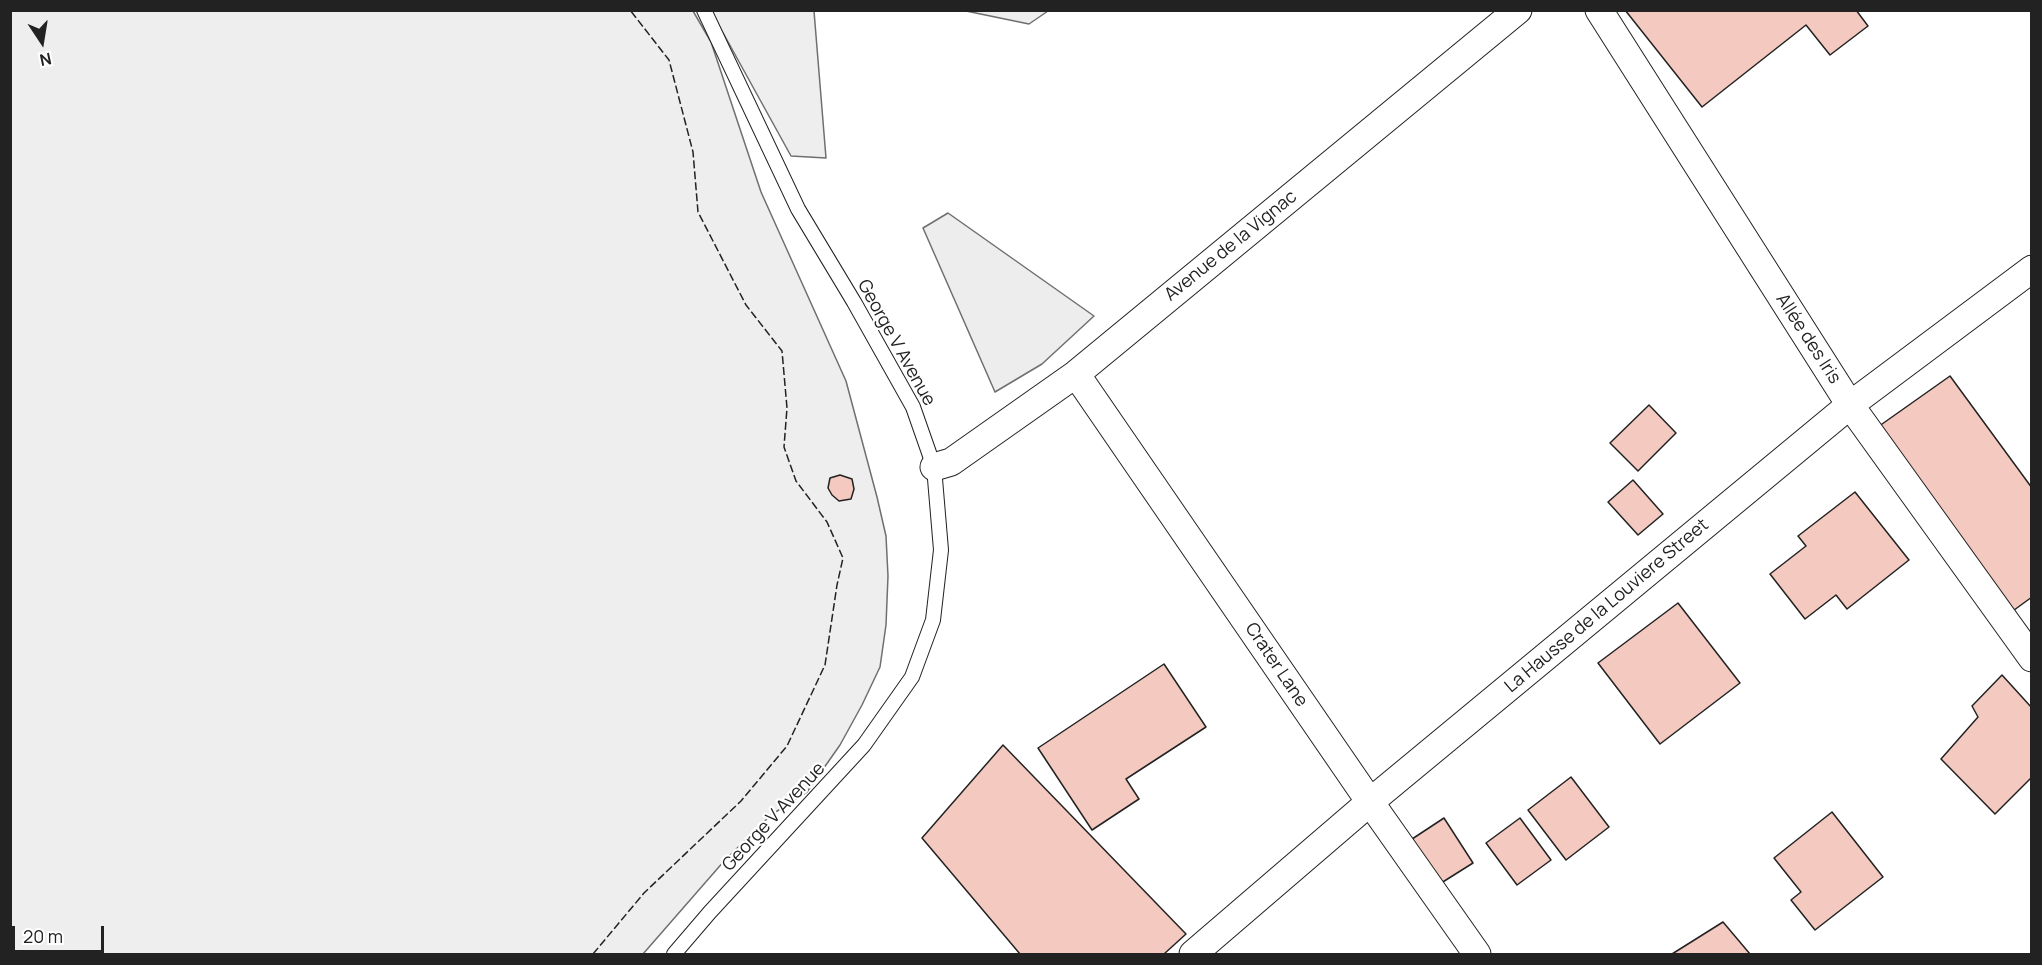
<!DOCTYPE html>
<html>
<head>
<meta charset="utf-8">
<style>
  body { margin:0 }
  #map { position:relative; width:2042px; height:965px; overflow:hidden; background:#fff; font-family:Manrope,sans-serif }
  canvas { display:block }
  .frame { position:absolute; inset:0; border:12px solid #222; pointer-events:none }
  .north { position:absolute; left:12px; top:12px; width:60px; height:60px; -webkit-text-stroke:4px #fff; paint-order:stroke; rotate:168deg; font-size:16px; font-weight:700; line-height:24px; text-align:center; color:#222 }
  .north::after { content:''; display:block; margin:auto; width:21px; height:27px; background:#222; clip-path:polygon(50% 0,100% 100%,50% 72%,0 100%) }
  .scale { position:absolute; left:12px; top:926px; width:92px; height:27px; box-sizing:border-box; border:3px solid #222; border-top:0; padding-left:8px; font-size:18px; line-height:21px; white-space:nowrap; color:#222; -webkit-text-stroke:4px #fff; paint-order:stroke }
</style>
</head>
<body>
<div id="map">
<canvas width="2042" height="965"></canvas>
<div class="frame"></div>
<div class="north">N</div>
<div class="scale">20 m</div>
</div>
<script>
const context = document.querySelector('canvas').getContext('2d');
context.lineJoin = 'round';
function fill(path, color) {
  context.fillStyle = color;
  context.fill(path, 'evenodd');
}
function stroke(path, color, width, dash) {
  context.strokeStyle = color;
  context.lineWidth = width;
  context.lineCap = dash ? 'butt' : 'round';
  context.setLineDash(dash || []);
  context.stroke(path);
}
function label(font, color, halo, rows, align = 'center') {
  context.font = font + ' Manrope,sans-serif';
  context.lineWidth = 4.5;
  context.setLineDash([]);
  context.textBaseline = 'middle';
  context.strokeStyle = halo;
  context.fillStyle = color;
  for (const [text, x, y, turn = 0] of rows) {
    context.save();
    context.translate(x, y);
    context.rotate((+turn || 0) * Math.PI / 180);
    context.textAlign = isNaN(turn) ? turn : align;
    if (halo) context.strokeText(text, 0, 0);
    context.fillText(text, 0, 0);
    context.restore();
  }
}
const green = new Path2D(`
  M10,11H693L711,42L761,192L846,381L877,497L886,536L888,576L886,625L880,667L862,705L840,745L807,792L771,815L725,860L643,954H11Z
  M711,11H814L826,158L791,156Z
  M966,11H1048L1029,24Z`);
const parking = new Path2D(`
  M948,213L1094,316L1042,364L995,392L923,228Z`);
const building = new Path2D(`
  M1625,10H1856L1868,26L1830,55L1806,25L1702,107Z
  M1950,376L2032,488V597L2010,613L1875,429Z
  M1649,405L1676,433L1638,471L1610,443Z
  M840,475L852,479L854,489L851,499L839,501L832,495L828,488L830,478Z
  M1633,480L1663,514L1638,535L1608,502Z
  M1855,492L1909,560L1847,609L1836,595L1805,619L1770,574L1806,546L1798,536Z
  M1678,603L1740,683L1660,744L1598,663Z
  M1164,664L1206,727L1126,779L1139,799L1092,830L1038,748Z
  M2002,675L2032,708V777L1995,814L1941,759L1978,717L1972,706Z
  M1003,745L1186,934L1164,954H1020L922,838Z
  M1571,777L1609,827L1566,860L1528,810Z
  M1832,812L1883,877L1815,930L1791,900L1801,892L1774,858Z
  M1444,818L1473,863L1438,885L1409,841Z
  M1520,818L1551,860L1517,885L1486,843Z
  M1723,922L1750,954H1672Z`);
const service = new Path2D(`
  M674,954L710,912L864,745L912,677L933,620L941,550L934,467L913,407L854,302L798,209L704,10`);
const minor = new Path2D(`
  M1599,10L1850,405L2032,658
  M1076,374L1370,802L1477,954
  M934,467L951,462L1076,374L1518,10
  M1193,954L1370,802L1850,405L2032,269`);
const fence = new Path2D(`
  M593,954L644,893L741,801L787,746L825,665L837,585L843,558L827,522L796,481L784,447L787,408L782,351L746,305L698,212L693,152L669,60L630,10`);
const streetNames = [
  ["Avenue de la Vignac",1231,246,-39],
  ["Allée des Iris",1808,339,57],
  ["George V Avenue",896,343,61],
  ["La Hausse de la Louviere Street",1607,606,-40],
  ["Crater Lane",1276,665,56],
  ["George V Avenue",774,817,-47]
];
fill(green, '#eee');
stroke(green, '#6f6f6f', 1.5);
fill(parking, '#ededed');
stroke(parking, '#6f6f6f', 1.5);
fill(building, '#f3c9c0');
stroke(building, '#222', 1.5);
stroke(service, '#222', 16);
stroke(minor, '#222', 29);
stroke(service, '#fff', 14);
stroke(minor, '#fff', 27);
stroke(fence, '#222', 1.5, [8, 3]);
label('18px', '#222', '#fff', streetNames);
</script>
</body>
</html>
